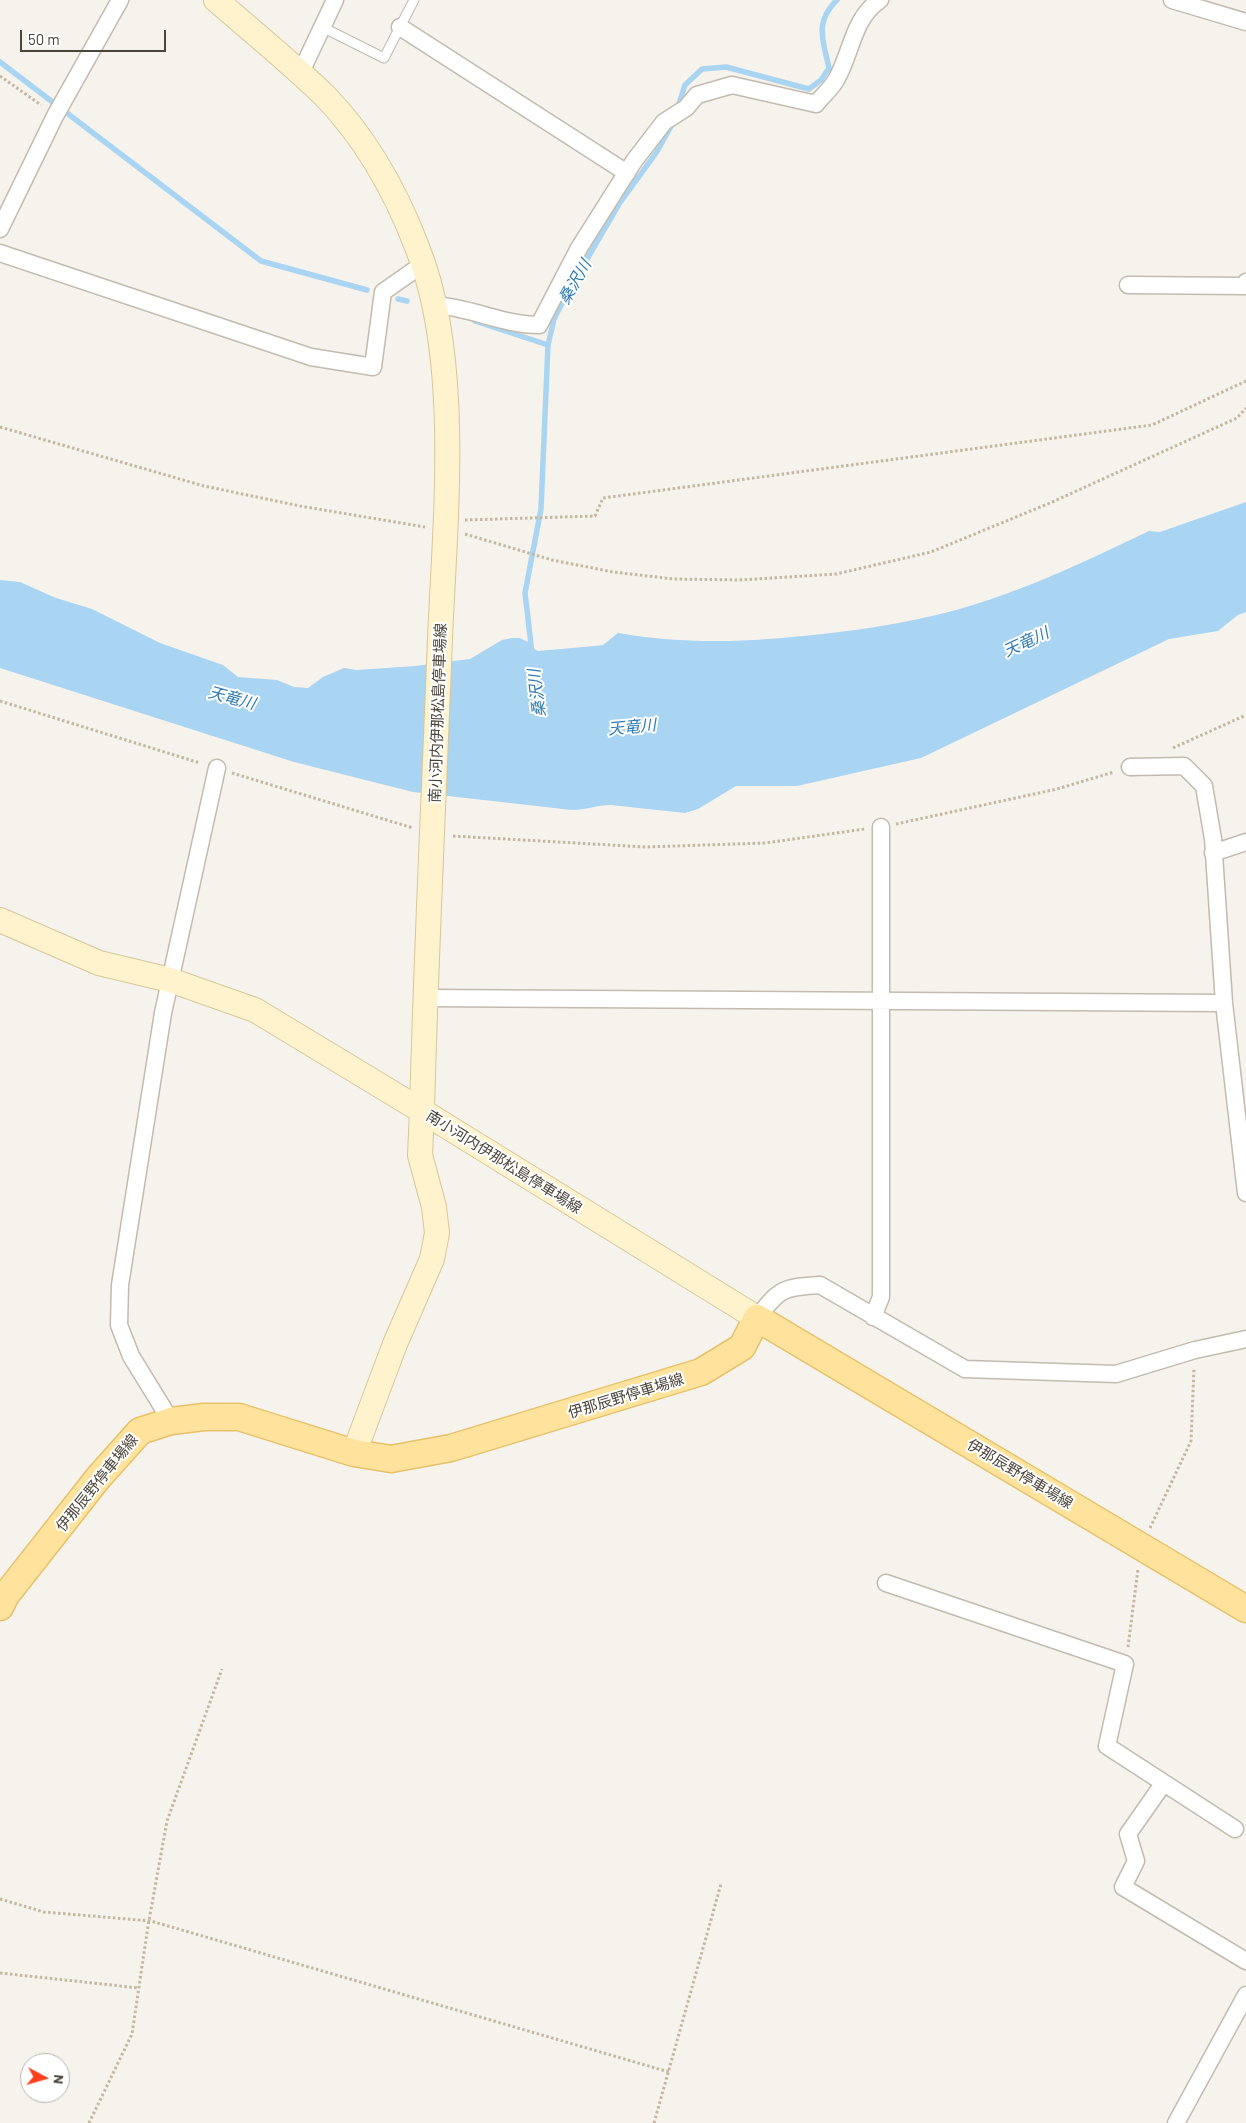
<!DOCTYPE html>
<html>
<head>
<meta charset="utf-8">
<style>
  body { margin:0 }
  #map { position:relative; width:1246px; height:2123px; overflow:hidden; background:#f6f3ec; font-family:Barlow,sans-serif }
  canvas { display:block }
  .north { position:absolute; left:20px; top:2053px; width:50px; height:50px; box-sizing:border-box; background:#fff; border:1px solid #b7b4b0; border-radius:50%; rotate:96deg; font-size:14px; font-weight:700; line-height:20px; text-align:center; color:#4b4439 }
  .north::after { content:''; display:block; margin:auto; width:18px; height:22px; background:#fc3f1d; clip-path:polygon(50% 0,100% 100%,50% 72%,0 100%) }
  .scale { position:absolute; left:20px; top:30px; width:146px; height:22px; box-sizing:border-box; border:2px solid #4b4439; border-top:0; padding-left:6px; font-size:15px; line-height:18px; white-space:nowrap; color:#4b4439; -webkit-text-stroke:4px #fff; paint-order:stroke }
</style>
</head>
<body>
<div id="map">
<canvas width="1246" height="2123"></canvas>
<div class="north">N</div>
<div class="scale">50 m</div>
</div>
<script>
const context = document.querySelector('canvas').getContext('2d');
context.lineJoin = 'round';
function fill(path, color) {
  context.fillStyle = color;
  context.fill(path, 'evenodd');
}
function stroke(path, color, width, dash) {
  context.strokeStyle = color;
  context.lineWidth = width;
  context.lineCap = dash ? 'butt' : 'round';
  context.setLineDash(dash || []);
  context.stroke(path);
}
function label(font, color, halo, rows, align = 'center') {
  context.font = font + ' Barlow,"Noto Sans JP",sans-serif';
  context.lineWidth = 4;
  context.setLineDash([]);
  context.textBaseline = 'middle';
  context.strokeStyle = halo;
  context.fillStyle = color;
  for (const [text, x, y, turn = 0] of rows) {
    context.save();
    context.translate(x, y);
    context.rotate((+turn || 0) * Math.PI / 180);
    context.textAlign = isNaN(turn) ? turn : align;
    if (halo) context.strokeText(text, 0, 0);
    context.fillText(text, 0, 0);
    context.restore();
  }
}
const water = new Path2D(`
  M1246,502V612L1238,615L1218,631L1169,639L921,758L797,786H736L698,809L685,813L611,805C597,805 586,810 572,810L413,792L294,762L0,668V580L20,582L56,598L92,609L160,643L223,665L238,677L277,680L294,687L308,688L323,677L344,668L356,670L415,666L470,659L502,640L513,638H520L530,643L532,648L538,651L595,646L603,645L618,633C687,645 753,642 822,634C869,629 918,621 963,608C1028,589 1089,560 1149,531L1160,532Z`);
const stream = new Path2D(`
  M0,62L261,261L367,290
  M677,110L685,85L702,69L726,67L809,89L821,80L829,68C823,40 814,22 837,0
  M398,299L407,301
  M475,321L548,345
  M532,653L525,593L541,509L548,345L554,319L566,295L619,204L656,153L674,121`);
const path = new Path2D(`
  M0,76L41,105
  M0,427L204,486L300,506L425,527
  M465,520L595,516L603,498L1152,425L1246,381
  M465,534L552,560L613,572L674,579L740,580L836,574L931,552L1050,503L1237,418L1246,408
  M0,701L200,763
  M1173,748L1246,715
  M232,773L413,828
  M896,824L1057,789L1114,772
  M453,836L645,847L765,843L865,829
  M1150,1528L1191,1441L1194,1368
  M1128,1647L1138,1569
  M0,1899L44,1912L151,1921L669,2072
  M0,1973L139,1988
  M89,2123L132,2034L148,1926L167,1821L222,1669
  M654,2123L721,1884`);
const lane = new Path2D(`
  M322,27L384,58L414,0`);
const street = new Path2D(`
  M1172,0L1246,22
  M400,27L627,173
  M300,74L335,0
  M0,229L55,116L120,0
  M0,253L311,357L373,367L383,292L423,264
  M1128,285L1245,286L1246,282
  M434,305C470,307 503,325 539,325L579,248L634,161L664,122L686,108L697,95L732,85L816,104C822,96 831,89 836,80C852,53 852,19 880,0
  M1130,767L1184,766L1204,786L1213,839L1224,1003L1246,1193
  M1213,853L1246,842
  M425,998L1224,1003
  M873,1317L881,1297V827
  M757,1318C779,1289 783,1287 820,1285L965,1369L1116,1374L1195,1350L1246,1339
  M171,1421L131,1356L119,1325L120,1285L163,1013L217,768
  M886,1583L1125,1664L1107,1746L1235,1829
  M1163,1784L1128,1834L1136,1861L1123,1887L1246,1961
  M1176,2123L1246,1995`);
const secondary = new Path2D(`
  M216,0C252,31 290,62 324,95C365,137 396,192 417,247C462,358 445,520 440,638C434,796 426,953 422,1111L757,1318
  M0,920L99,963L170,980L255,1010L422,1111L420,1155L434,1207L437,1233L432,1259L395,1344L354,1453`);
const primary = new Path2D(`
  M0,1607L6,1595L98,1478L140,1431L171,1421L204,1417H239L354,1453L391,1459L451,1448L701,1372L742,1347L757,1318L1246,1609`);
const streetNames = [
  ["南小河内伊那松島停車場線",438,713,-88],
  ["南小河内伊那松島停車場線",504,1162,32],
  ["伊那辰野停車場線",626,1396,-17],
  ["伊那辰野停車場線",1020,1474,31],
  ["伊那辰野停車場線",97,1483,-51]
];
const waterNames = [
  ["桑沢川",575,282,-60],
  ["天竜川",1026,642,-25],
  ["桑沢川",537,693,-97],
  ["天竜川",232,698,15],
  ["天竜川",632,727,-5]
];
fill(water, '#a9d4f2');
stroke(stream, '#a9d4f2', 5.5);
stroke(lane, '#c2bbae', 11);
stroke(street, '#c2bbae', 19);
stroke(secondary, '#d6c79b', 26);
stroke(primary, '#e6c16a', 29);
stroke(path, '#c4b79f', 3, [2.5, 2.5]);
stroke(lane, '#fff', 9);
stroke(street, '#fff', 16);
stroke(secondary, '#fff3cd', 24);
stroke(primary, '#ffe39c', 26);
label('15px', '#4b4439', '#fff', streetNames);
label('italic 16px', '#2e7ab2', '#fff', waterNames);
</script>
</body>
</html>
